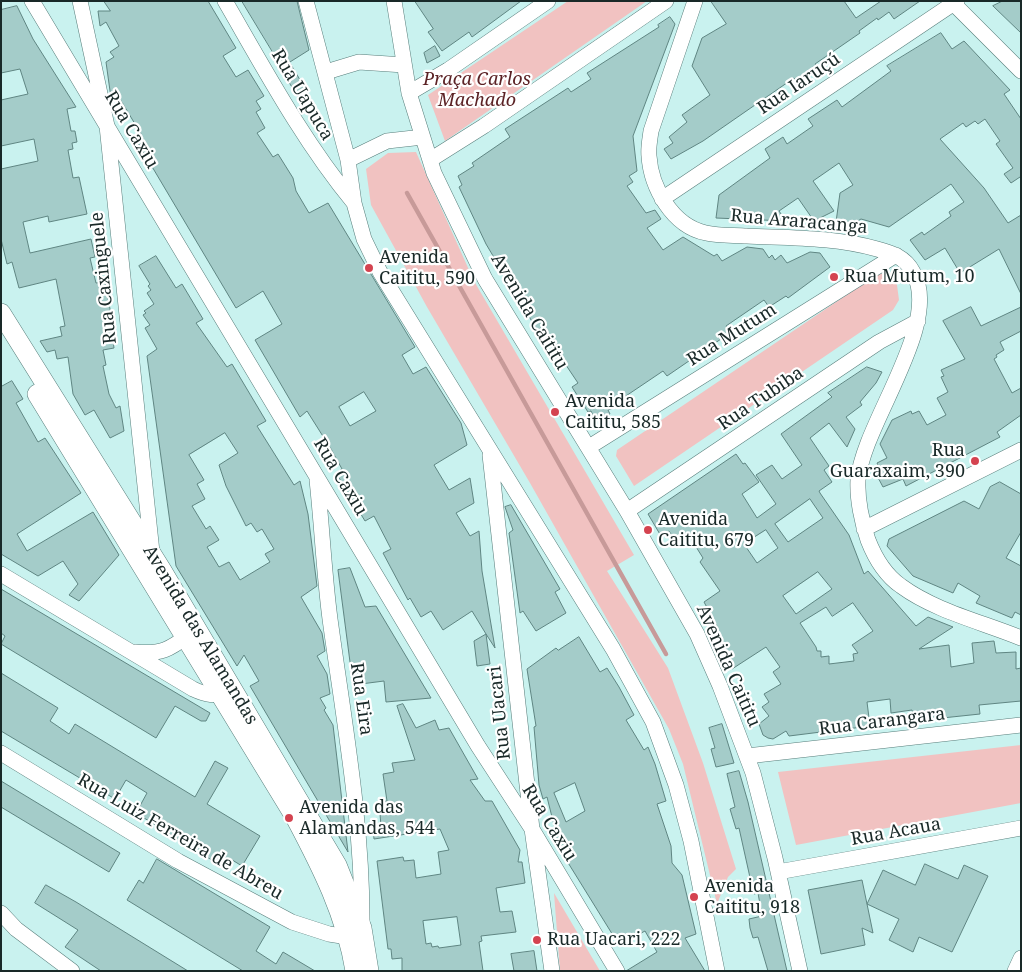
<!DOCTYPE html>
<html>
<head>
<meta charset="utf-8">
<style>
  body { margin:0 }
  #map { position:relative; width:1022px; height:972px; overflow:hidden; background:#c9f2ef; font-family:"Noto Serif",serif }
  canvas { display:block }
  .frame { position:absolute; inset:0; border:2px solid #192928; pointer-events:none }
</style>
</head>
<body>
<div id="map">
<canvas width="1022" height="972"></canvas>
<div class="frame"></div>
</div>
<script>
const context = document.querySelector('canvas').getContext('2d');
context.lineJoin = 'round';
function fill(path, color) {
  context.fillStyle = color;
  context.fill(path, 'evenodd');
}
function stroke(path, color, width, dash) {
  context.strokeStyle = color;
  context.lineWidth = width;
  context.lineCap = dash ? 'butt' : 'round';
  context.setLineDash(dash || []);
  context.stroke(path);
}
function label(font, color, halo, rows, align = 'center') {
  context.font = font + ' "Noto Serif",serif';
  context.lineWidth = 4.5;
  context.setLineDash([]);
  context.textBaseline = 'middle';
  context.strokeStyle = halo;
  context.fillStyle = color;
  for (const [text, x, y, turn = 0] of rows) {
    context.save();
    context.translate(x, y);
    context.rotate((+turn || 0) * Math.PI / 180);
    context.textAlign = isNaN(turn) ? turn : align;
    if (halo) context.strokeText(text, 0, 0);
    context.fillText(text, 0, 0);
    context.restore();
  }
}
const green = new Path2D(`
  M568,1H647L445,141L428,95Z
  M416,152L474,281L634,555L607,571L668,668L703,763L736,869L728,877L717,904L683,764L669,729L530,483L427,307L371,205L366,169L388,153Z
  M879,273L890,275L897,285L899,300L893,310L634,486L616,456L617,450Z
  M1021,745V803L796,845L778,772Z
  M554,893L600,971H560Z`);
const stream = new Path2D(`
  M407,193L666,654`);
const building = new Path2D(`
  M104,1H208L236,48L223,56L236,77L248,70L264,96L256,101L261,109L256,112L265,128L257,133L273,157L278,154L293,178L296,191L309,213L328,203L415,347L402,355L413,374L426,367L461,423L467,445L434,465L449,490L470,478L474,503L456,513L470,536L479,531L482,571L495,648L486,634L490,664L477,666L474,641L486,634L472,611L443,630L431,611L421,617L410,598L408,600L383,553L391,549L374,516L365,521L336,473L342,469L331,449L307,411L300,417L255,340L282,324L263,291L236,308L135,138L141,134L117,94L111,98L106,62L114,57L110,52L119,46L106,22L100,26L98,11H110ZM364,392L376,411L350,426L339,407Z
  M242,1H297L309,50L282,67Z
  M415,1H521L472,37L469,32L442,51L428,32L433,29Z
  M711,1H844L856,18L881,1H920L894,19L889,12L878,20L877,18L859,31L860,33L815,64L818,68L797,82L794,78L703,141L671,159L664,149L673,143L669,137L687,122L682,115L710,95L692,66L702,38L726,24Z
  M1003,1H1021V33L993,6Z
  M17,6L33,39L76,107L67,109L71,131H75L77,142L72,143L73,149L68,150L73,178L79,177L87,214L49,222L48,216L23,222L30,253L91,239L95,257L90,258L96,283L105,282L113,325L111,326L114,348L103,350L106,365L103,366L109,394L116,408L120,406L124,431L110,438L94,410L85,415L73,394L68,357L57,359L55,350L47,352L40,341L62,336L60,327L65,326L56,279L19,288L12,262L7,264L1,239V169L38,161L34,139L1,146V100L28,94L20,69L1,73V10Z
  M670,17L675,24L633,136L637,171L629,176L633,182L627,186L646,213L655,210L661,219L647,228L663,250L683,237L714,256L717,254L722,261L747,247L763,249L769,258L772,255L775,260L781,255L787,263L810,252L820,253L830,267L788,298L786,296L769,307L764,300L726,326L732,335L723,341L721,339L667,376L663,371L614,404L616,407L608,410L610,414L595,420L591,411L588,412L572,387L578,383L541,328L537,330L486,244L459,187L462,185L458,176L474,166L472,163L510,137L505,129L568,88L571,92L591,79L587,73L659,27L658,25Z
  M941,33L952,49L964,41L1010,90L1004,94L1021,119V179L1020,177L1011,183L1004,174L1013,168L996,144L1000,141L985,119L978,124L975,121L966,127L963,123L940,139L984,188L1008,223L1021,215V294L999,249L960,273L945,248L925,260L910,240L922,232L924,235L951,216L949,212L964,202L951,184L889,227L861,219L856,222H836L840,193L853,185L839,163L813,181L834,211L814,221L798,198L779,211L786,221L716,218L719,195L770,158L765,149L783,137L787,144L813,126L808,119L837,100L842,107L891,71L887,66Z
  M435,46L440,56L427,63L424,53Z
  M290,63L309,95L300,100L280,68Z
  M156,256L176,288L182,284L203,319L196,323L227,367L232,364L266,421L257,426L294,485L300,481L308,514L317,586L301,597L322,633L325,651L317,656L327,674L330,694L320,698L326,708L324,710L333,725L348,852L250,686L259,681L244,655L237,666L176,566L147,356L157,349L145,328L150,325L143,315L146,313L144,311L154,304L147,293L151,290L148,286L150,284L139,266ZM225,433L238,453L219,465L226,486L246,526L251,523L257,532L262,529L274,549L265,554L270,562L240,580L229,562L219,567L207,547L219,540L210,526L206,529L192,506L205,499L197,484L204,480L189,455Z
  M971,307L981,326L1021,307V331L1000,342L1004,350L996,355L997,357L994,359L1012,393L1021,388V415L997,432L1000,437L906,486L903,479L883,487L875,472L880,470L877,463L887,458L880,444L892,420L911,411L912,414L919,411L927,425L946,415L937,398L948,392L941,377L944,376L941,370L965,359L943,321Z
  M867,367L882,372L876,383L860,402L862,405L846,417L855,429L847,447L829,423L810,438L829,466L824,470L832,482L819,491L820,493L849,535L864,574L868,571L916,626L928,617L953,627L919,649L949,645L951,667L974,663L972,643L994,641L996,653L1016,652V669L1021,668V701L979,705L980,714L914,721L912,710L891,713L890,699L867,702L870,726L847,729V721L821,724V732L789,736L786,731L773,739L768,738L763,735L759,724L769,716L762,707L769,702L764,694L781,684L773,672L780,667L766,647L732,669L718,641L719,639L716,630L718,628L704,602L720,591L700,562L703,558L688,534L676,542L669,531L661,536L648,514L736,454L743,464L745,463L759,482L742,494L757,518L776,504L756,475L772,465L782,479L802,465L781,434L832,397L828,393ZM810,499L823,518L788,542L775,524ZM766,530L778,548L757,563L744,544ZM818,572L832,589L796,614L783,596ZM853,603L873,631L852,645L858,653L853,654L854,661L829,664V656L821,657V651H817L816,647L800,623L826,607L832,616Z
  M12,381L23,399L16,403L38,442L45,438L81,493L17,534L27,551L93,512L119,555L79,601L69,595L78,584L63,561L38,576L1,554V387Z
  M1000,482L1021,494V532L1006,558L1021,566V615L1015,612L1012,618L976,603L980,596L958,583L953,593L913,576L887,546L889,539L964,501L979,509L990,487Z
  M511,505L560,589L555,592L566,613L536,631L523,611L520,613L509,533L513,530L505,507Z
  M350,568L365,607L376,606L431,698L386,702L384,681L353,685L338,570Z
  M1,589L210,713L206,721H201L175,706L156,738L1,644L5,636L1,633Z
  M579,637L600,672L607,668L619,687L634,715L626,720L644,750L648,747L655,764L666,801L657,804L671,846L672,863L682,875L696,934L685,938L705,971H626L657,952L645,931L619,945L562,853L551,831L555,829L547,797L543,799L539,785L534,727L536,726L527,669L556,648L558,650ZM575,783L585,811L566,822L554,793Z
  M1,673L58,708L50,721L69,734L75,724L195,797L215,761L228,768L207,804L260,836L242,866L229,858L223,867L136,813L147,793L126,780L115,799L1,731Z
  M403,704L416,728L435,720L439,730L449,728L478,779L470,780L485,801H492L520,850L518,862H522L525,883L496,888L500,912L512,911L516,932L481,936L482,941L479,942L483,971H402V958L392,959L391,949H388L377,861L403,857L404,861L414,860L416,878L441,874L438,852L449,850L440,829L374,839L373,828L381,826L379,802L387,801L383,774L394,772L392,763L415,760L397,706ZM457,917L461,945L439,948L438,946L432,947L431,943L426,944L423,921Z
  M722,724L734,763L716,767L711,749L715,748L709,728Z
  M739,771L748,802L787,971H768L758,937L753,938L750,928L749,919L762,916L758,893L754,894L753,891L739,828L736,829L730,809L735,807L727,774Z
  M1,781L120,853L109,872L1,807Z
  M157,859L270,927L256,951L276,964L283,952L315,971H243L127,900L139,880L143,883Z
  M925,864L958,879L964,865L988,876L952,952L919,937L913,952L889,940L899,919L867,904L873,933L862,928L865,945L821,954L808,890L862,880L867,904L883,870L915,885Z
  M46,885L76,902L188,971H101L65,947L78,930L35,903Z
  M534,951L537,971H514L511,954Z`);
const minor = new Path2D(`
  M32,1L478,746L532,829L617,971
  M80,1L107,126L152,552
  M225,1C265,70 303,141 354,203
  M306,1L348,160L354,203L364,239L380,272L613,649L653,722L676,785L691,841L717,971
  M394,1L409,93L434,173L485,279L627,511L697,634L720,686L753,773L775,858L800,971
  M695,1L651,131C650,139 648,148 649,156C651,187 672,226 706,233C719,236 734,235 747,236C790,238 835,237 877,249C892,253 905,257 913,272C943,324 863,423 858,480C857,499 862,523 868,540C875,558 885,575 901,586C935,611 982,622 1021,638
  M951,1L1021,71
  M326,72L359,62L404,65
  M409,93L448,70L548,1
  M348,160L387,141L423,137
  M430,160L484,126L666,1
  M662,199L957,1
  M589,447L896,255
  M490,455L532,829L552,971
  M627,511L879,342L918,321
  M864,529L1021,450
  M1,574L193,689C206,695 215,697 228,691
  M135,652C164,655 171,648 193,632
  M1,753L178,861L292,922L329,934L348,937L362,928C363,824 344,722 330,619C324,573 322,526 317,480
  M747,756L1021,725
  M778,872L1021,828
  M1,913L16,929L72,971
  M1015,971L1021,958`);
const tertiary = new Path2D(`
  M1,313L163,572L337,865L362,928L369,971
  M37,394L295,817C321,866 346,915 355,971`);
const markers = [
  [369,268,5,"#d44350"],
  [834,277,5,"#d44350"],
  [555,412,5,"#d44350"],
  [975,461,5,"#d44350"],
  [648,530,5,"#d44350"],
  [289,818,5,"#d44350"],
  [694,897,5,"#d44350"],
  [537,940,5,"#d44350"]
];
const parkNames = [
  ["Praça Carlos",477,80],
  ["Machado",477,101]
];
const streetNames = [
  ["Rua Iaruçú",799,84,-34],
  ["Rua Uapuca",302,95,59],
  ["Rua Caxiu",131,130,59],
  ["Rua Araracanga",799,222,5],
  ["Rua Caxinguele",104,278,-96],
  ["Avenida Caititu",529,312,59],
  ["Rua Mutum",732,335,-32],
  ["Rua Tubiba",761,399,-34],
  ["Rua Caxiu",340,477,59],
  ["Avenida das Alamandas",200,635,59],
  ["Avenida Caititu",728,666,66],
  ["Rua Eira",361,699,82],
  ["Rua Uacari",500,713,-96],
  ["Rua Carangara",882,722,-7],
  ["Rua Caxiu",549,823,58],
  ["Rua Acaua",896,832,-10],
  ["Rua Luiz Ferreira de Abreu",180,837,30]
];
const poiNames = [
  ["Avenida",379,258],
  ["Caititu, 590",379,279],
  ["Rua Mutum, 10",844,277],
  ["Avenida",565,402],
  ["Caititu, 585",565,423],
  ["Rua",965,451,"right"],
  ["Guaraxaim, 390",965,472,"right"],
  ["Avenida",658,520],
  ["Caititu, 679",658,541],
  ["Avenida das",299,808],
  ["Alamandas, 544",299,829],
  ["Avenida",704,887],
  ["Caititu, 918",704,908],
  ["Rua Uacari, 222",547,940]
];
fill(green, '#f1c2c1');
stroke(stream, '#c79a99', 4.5);
fill(building, '#a4ccc9');
stroke(building, '#5f8582', 1);
stroke(minor, '#587e7b', 16);
stroke(tertiary, '#587e7b', 20);
stroke(minor, '#fff', 15);
stroke(tertiary, '#fff', 19);
for (const [x, y, r, color] of markers) {
  const dot = new Path2D();
  dot.arc(x, y, r, 0, 2 * Math.PI);
  context.fillStyle = color;
  context.fill(dot);
  stroke(dot, '#fff', 2);
}
label('italic 18px', '#5b2225', '#fff', parkNames);
label('18px', '#192928', '#fff', streetNames);
label('18px', '#192928', '#fff', poiNames, 'left');
</script>
</body>
</html>
